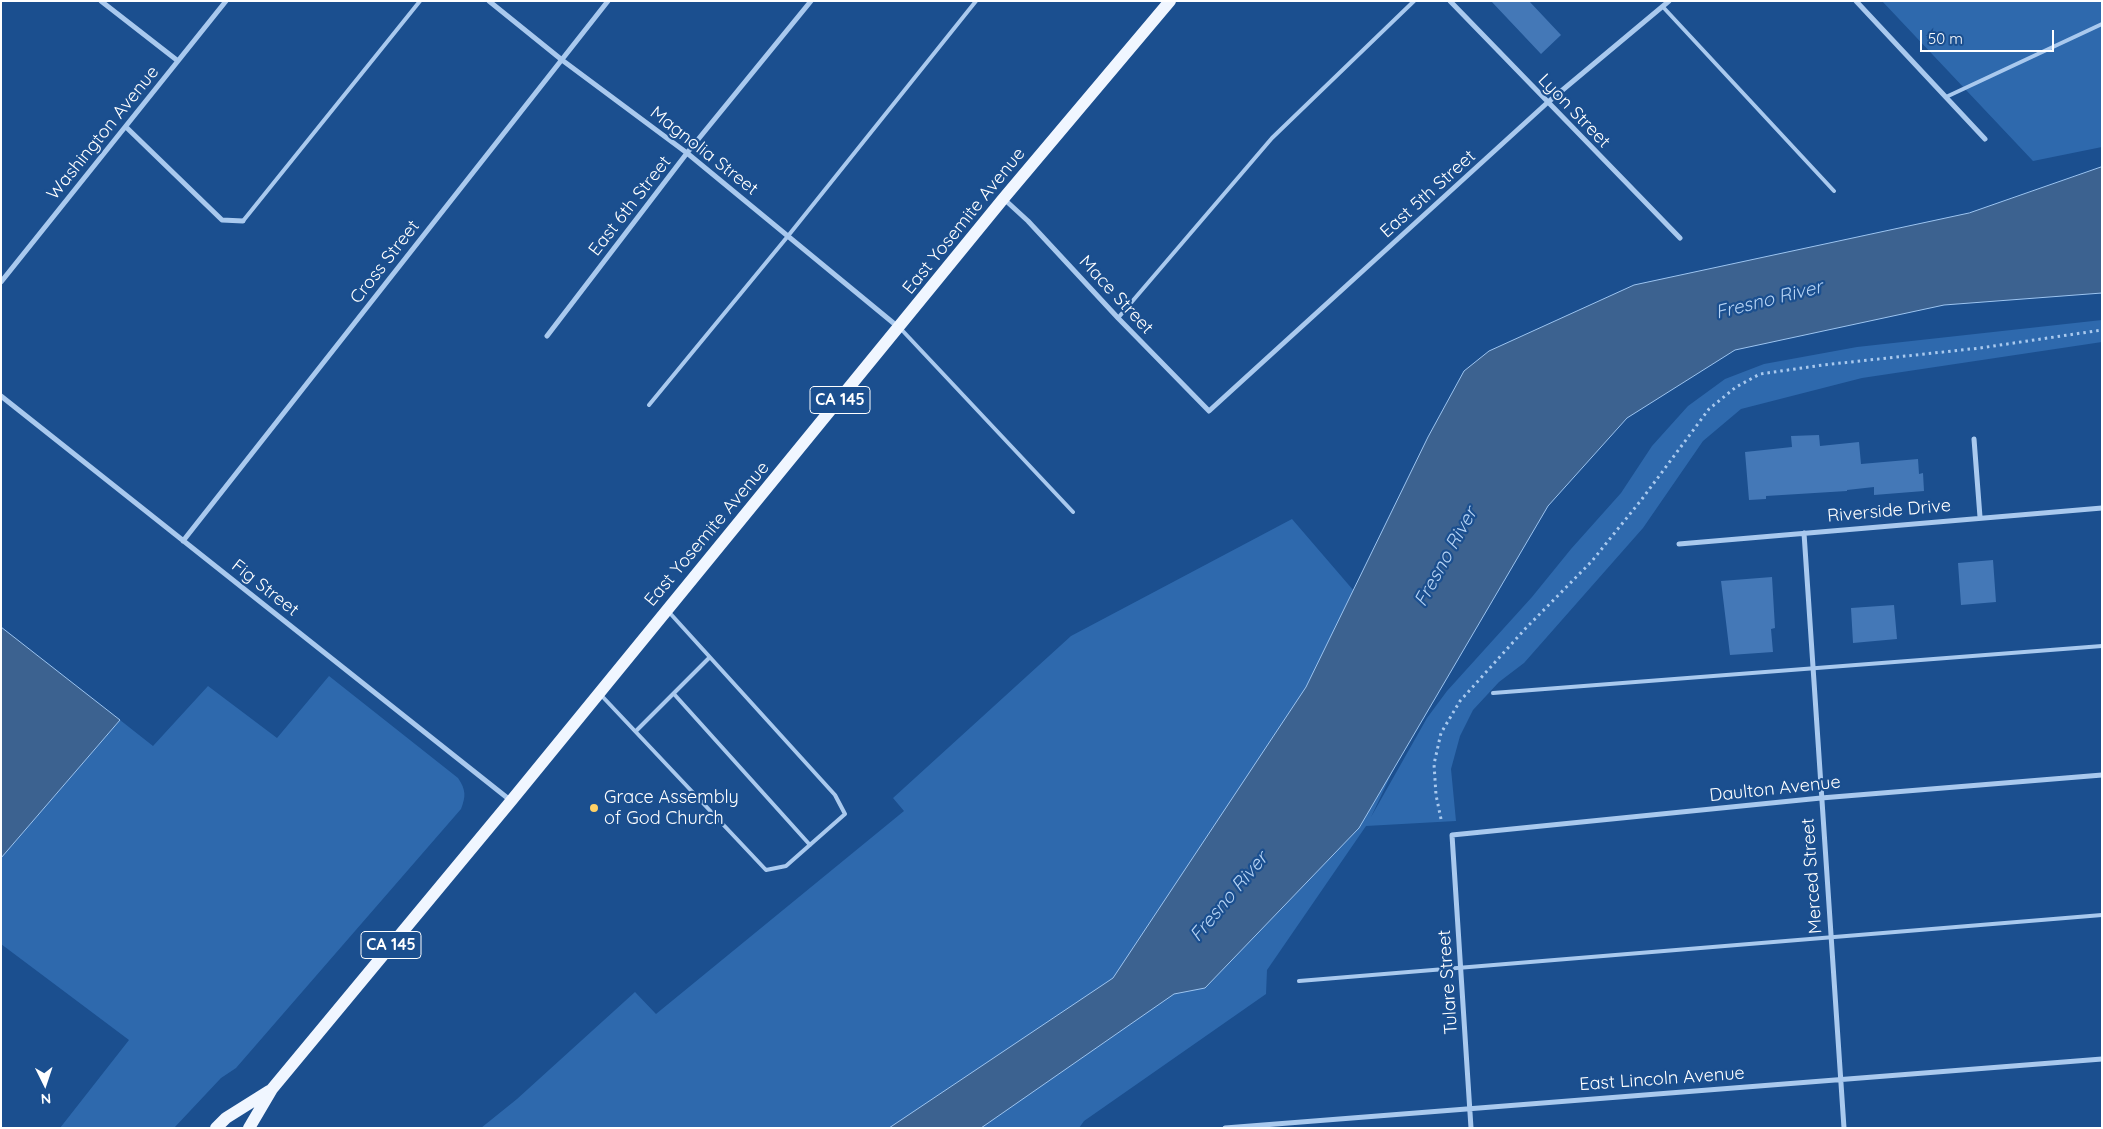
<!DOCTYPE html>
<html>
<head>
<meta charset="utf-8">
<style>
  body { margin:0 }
  #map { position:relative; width:2103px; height:1129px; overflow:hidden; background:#1b4f8f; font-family:Quicksand,sans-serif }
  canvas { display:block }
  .frame { position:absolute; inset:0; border:2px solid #fff; pointer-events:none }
  .north { position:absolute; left:20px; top:1059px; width:50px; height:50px; -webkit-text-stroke:4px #1b4f8f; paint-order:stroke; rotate:176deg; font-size:14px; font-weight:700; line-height:20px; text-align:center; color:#fff }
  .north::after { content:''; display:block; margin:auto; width:18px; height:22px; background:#fff; clip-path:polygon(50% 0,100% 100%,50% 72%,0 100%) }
  .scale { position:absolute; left:1920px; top:30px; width:134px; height:22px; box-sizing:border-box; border:2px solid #fff; border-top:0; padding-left:6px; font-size:15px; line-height:18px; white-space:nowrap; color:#fff; -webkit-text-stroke:4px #1b4f8f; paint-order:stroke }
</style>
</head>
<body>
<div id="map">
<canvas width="2103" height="1129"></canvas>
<div class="frame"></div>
<div class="north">N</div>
<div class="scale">50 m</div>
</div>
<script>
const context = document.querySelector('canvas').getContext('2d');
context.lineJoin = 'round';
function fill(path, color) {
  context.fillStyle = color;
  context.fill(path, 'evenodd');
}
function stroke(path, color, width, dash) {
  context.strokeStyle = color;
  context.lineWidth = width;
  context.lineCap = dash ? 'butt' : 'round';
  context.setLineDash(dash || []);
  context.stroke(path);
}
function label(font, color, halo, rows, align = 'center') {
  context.font = font + ' Quicksand,sans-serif';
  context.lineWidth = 4.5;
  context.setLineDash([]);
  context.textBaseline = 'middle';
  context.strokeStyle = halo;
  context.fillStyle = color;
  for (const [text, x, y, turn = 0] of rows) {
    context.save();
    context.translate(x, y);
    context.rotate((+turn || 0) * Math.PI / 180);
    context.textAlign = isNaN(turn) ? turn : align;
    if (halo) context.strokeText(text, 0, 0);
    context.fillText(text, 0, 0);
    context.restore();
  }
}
const green = new Path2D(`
  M1882,1H2102V147L2033,161Z
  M2102,320V342L1862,378L1741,409L1703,441L1643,528L1524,663L1499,682L1473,710L1460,736L1451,769L1456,821L1366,826L1267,970L1266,994L1084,1121L1079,1128H481L517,1099L635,992L656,1014L904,811L893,798L1071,636L1292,519L1434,684L1371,817L1427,718L1447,691L1532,597L1571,549L1621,493L1652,446L1688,406L1725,379L1764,364L1857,347Z
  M329,676L458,778C466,790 466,796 461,809L236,1068L221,1078L174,1128H60L129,1040L1,944V858L120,720L153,746L208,686L277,738Z`);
const water = new Path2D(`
  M2102,167V293L1944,305L1735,350L1627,418L1548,506L1359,828L1205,988L1174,994L981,1128H889L1113,978L1306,687L1428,437L1464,371L1489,351L1634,285L1969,213Z
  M1,627L120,720L1,858Z`);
const building = new Path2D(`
  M1491,1H1529L1561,35L1541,54Z
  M1819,435L1820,446L1859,442L1861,464L1918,459L1919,474L1923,473L1924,491L1874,495V487L1847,490V491L1766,496V499L1749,500L1745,452L1792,447L1791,436Z
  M1993,560L1996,602L1961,605L1958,563Z
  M1772,577L1775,628L1771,629L1773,652L1730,655L1721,581Z
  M1894,605L1897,639L1853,643L1851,608Z`);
const path = new Path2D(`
  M1441,819L1436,795L1434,764L1441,733L1460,701L1525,629L1592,561L1642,499L1709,409L1736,387L1760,374L1823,365L1980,348L2102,330`);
const service = new Path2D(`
  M1663,7L1834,191
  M1946,97L2102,24
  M243,221L420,1
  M1118,318L1272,138L1414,1
  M900,328L1073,512
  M649,405L788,236L976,1
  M1493,693L2102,646
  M600,694L766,870L786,866L845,814L835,795L668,611
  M674,694L810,845
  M636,731L709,658
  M1299,981L2102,915`);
const minor = new Path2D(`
  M101,1L178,61
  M489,1L562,60L687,153L897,326
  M1450,1L1680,238
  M1856,1L1985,139
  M126,127L222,220L243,221
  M1004,199L1028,221L1118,318L1209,411L1547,103L1669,1
  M1,282L226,1
  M547,336L687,153L811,1
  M1,396L510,800
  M1974,439L1980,517
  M1804,533L1844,1128
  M183,541L608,1
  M1679,544L2102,508
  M1225,1128L2102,1059
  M1471,1128L1452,835L1821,798L2102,775`);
const primary = new Path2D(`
  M216,1128L226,1118L269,1091
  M249,1128L272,1089L511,801L1003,199L1170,1`);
const markers = [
  [594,808,5,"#ffd166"]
];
const shields = [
  [840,400,60],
  [391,945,60]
];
const shieldNames = [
  ["CA 145",840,400],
  ["CA 145",391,945]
];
const streetNames = [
  ["Lyon Street",1574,111,46],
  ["Washington Avenue",103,133,-51],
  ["Magnolia Street",704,151,38],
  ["East 5th Street",1428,194,-42],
  ["East 6th Street",630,206,-52],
  ["East Yosemite Avenue",964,221,-51],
  ["Cross Street",385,262,-52],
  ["Mace Street",1116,295,47],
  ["Riverside Drive",1889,511,-5],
  ["East Yosemite Avenue",707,534,-50],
  ["Fig Street",265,588,38],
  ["Daulton Avenue",1775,789,-6],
  ["Merced Street",1812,876,-94],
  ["Tulare Street",1448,982,-94],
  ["East Lincoln Avenue",1662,1079,-4]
];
const poiNames = [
  ["Grace Assembly",604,798],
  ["of God Church",604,819]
];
const waterNames = [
  ["Fresno River",1769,300,-14],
  ["Fresno River",1446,557,-61],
  ["Fresno River",1229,897,-50]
];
fill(green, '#2e69ad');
fill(water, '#3c6290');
stroke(water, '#9cc4f0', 1);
fill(building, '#4478b7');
stroke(path, '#a9c9ee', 3, [2.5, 4]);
stroke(service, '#a9c9ee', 4);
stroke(minor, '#a9c9ee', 5);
stroke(primary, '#f0f6ff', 12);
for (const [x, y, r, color] of markers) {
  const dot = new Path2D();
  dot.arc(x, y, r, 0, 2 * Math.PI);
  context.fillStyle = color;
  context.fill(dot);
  stroke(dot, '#1b4f8f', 2);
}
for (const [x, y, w] of shields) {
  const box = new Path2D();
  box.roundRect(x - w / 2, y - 13.5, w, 27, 4);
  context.fillStyle = '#1b4f8f';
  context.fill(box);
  stroke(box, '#fff', 1);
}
label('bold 16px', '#fff', null, shieldNames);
label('18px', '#fff', '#1b4f8f', streetNames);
label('18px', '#fff', '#1b4f8f', poiNames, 'left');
label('italic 19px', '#b5d3f5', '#1b4f8f', waterNames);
</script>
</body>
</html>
